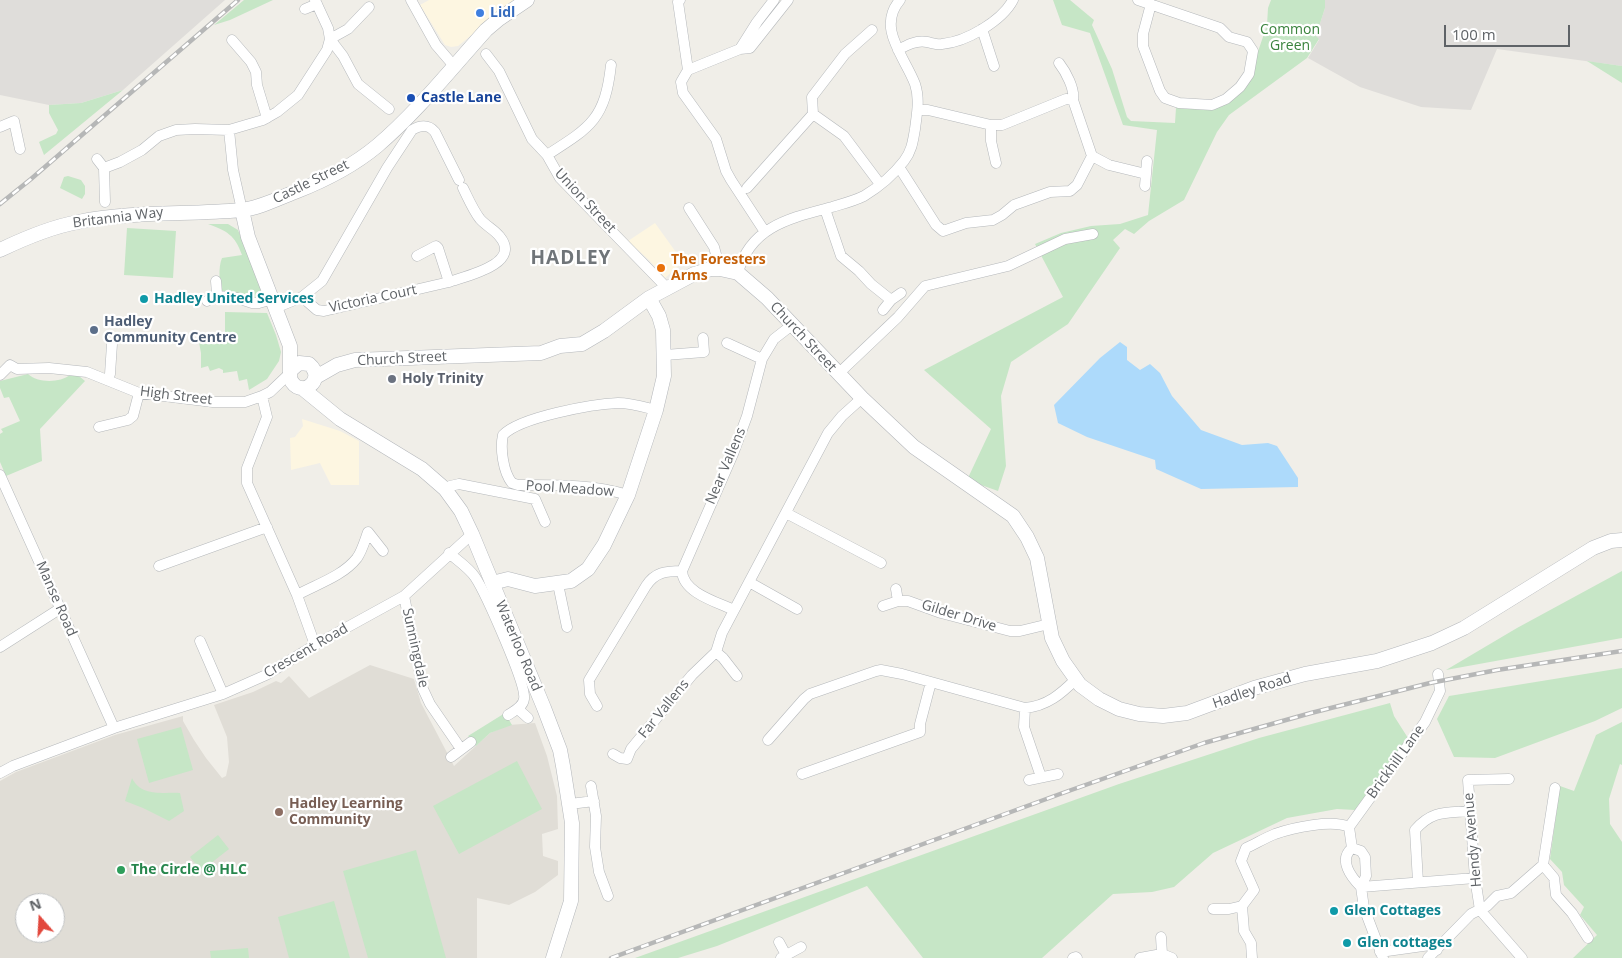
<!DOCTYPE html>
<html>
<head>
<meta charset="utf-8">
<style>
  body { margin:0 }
  #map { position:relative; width:1622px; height:958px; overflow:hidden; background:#f0eee8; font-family:"Open Sans",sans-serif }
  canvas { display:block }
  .north { position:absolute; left:15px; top:893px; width:50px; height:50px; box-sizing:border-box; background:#fff; border:1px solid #bfc1c2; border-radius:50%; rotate:341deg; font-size:14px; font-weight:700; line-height:20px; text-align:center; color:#5f6367 }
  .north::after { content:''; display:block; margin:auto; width:18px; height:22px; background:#e2483d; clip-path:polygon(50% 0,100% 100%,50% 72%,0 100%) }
  .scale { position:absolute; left:1444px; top:25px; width:126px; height:22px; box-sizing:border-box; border:2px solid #5f6367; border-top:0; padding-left:6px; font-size:15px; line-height:18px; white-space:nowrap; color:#5f6367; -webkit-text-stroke:4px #fff; paint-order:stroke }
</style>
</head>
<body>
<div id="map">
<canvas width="1622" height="958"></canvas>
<div class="north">N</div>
<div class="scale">100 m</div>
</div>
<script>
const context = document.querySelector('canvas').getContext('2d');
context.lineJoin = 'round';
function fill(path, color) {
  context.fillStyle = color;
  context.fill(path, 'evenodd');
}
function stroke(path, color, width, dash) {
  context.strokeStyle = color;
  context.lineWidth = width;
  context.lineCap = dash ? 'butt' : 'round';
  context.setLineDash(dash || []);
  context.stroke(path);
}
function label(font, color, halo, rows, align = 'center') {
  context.font = font + ' "Open Sans",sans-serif';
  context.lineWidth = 4.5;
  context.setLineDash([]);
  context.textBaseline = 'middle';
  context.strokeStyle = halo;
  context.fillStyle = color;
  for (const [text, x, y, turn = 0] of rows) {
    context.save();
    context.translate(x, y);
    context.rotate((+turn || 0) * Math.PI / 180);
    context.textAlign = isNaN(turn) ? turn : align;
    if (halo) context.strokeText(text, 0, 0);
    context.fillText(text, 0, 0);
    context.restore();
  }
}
const commercial = new Path2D(`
  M429,0H515L458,46L451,47L445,45L420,5Z
  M655,223L683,262L665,278L649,260L628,241Z
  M302,419L340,431L359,441V485H331L320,463L291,470L290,438L295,437L303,426Z`);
const industrial = new Path2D(`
  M0,0H225L123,90L81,103L49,105L0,95Z
  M1325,0H1622V66L1497,49L1471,110L1421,107L1360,87L1308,58L1319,40L1316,36L1325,8Z`);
const education = new Path2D(`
  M370,665L414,679L421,703L454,766L490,733L509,725L535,723L547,756L557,796L558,829L542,834L543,856L558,861V875L535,892L509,905L477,898V958H0V781L16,772L115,735L183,716V721L194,740L206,758L222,778L226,776L229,762L227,737L214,705L253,692L276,681L281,683L289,676L309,698ZM25,903H55V933H25Z`);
const green = new Path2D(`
  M244,0H273L230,20L214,25Z
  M1053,0H1070L1094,20L1092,25L1112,69L1127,117L1131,121L1175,123L1176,108L1211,110L1222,106L1246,87L1267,25L1268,8L1271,0H1325V8L1316,36L1319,39L1307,58L1229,115L1217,132L1184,200L1149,221L1134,234L1125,229L1113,240L1120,248L1068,324L1011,362L1001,396L1006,466L998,491L967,480L991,429L924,370L1063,297L1035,244L1061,233L1091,226L1120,224L1148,215L1157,130L1123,125L1090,33L1062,25Z
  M1587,61L1622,66V83Z
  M123,90L44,155L39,142L56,134L58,130L49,113V105L81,103Z
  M68,176L81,180L85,186V194L82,199L60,188L64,177Z
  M208,224H228L238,230L263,291L262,297L256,300L223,293C219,285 218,267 222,258L242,255C235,235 227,231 208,224Z
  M127,228L176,231L173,278L124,275Z
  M225,312L267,313L276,335L281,352L279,361L267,379L249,390L247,379L239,381L237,371L223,373V370L219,368L210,371L208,366L201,368V353L198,337L225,335Z
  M28,374C37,383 60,383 70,375L79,376L85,381L40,429L42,461L6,476L0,462V434L3,432L1,429L20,421L9,397L4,398L0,388V381Z
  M1622,571V638L1446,670L1517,628Z
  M1622,668V708L1595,721L1495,758L1454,757L1437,719L1449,696Z
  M1390,703L1394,716L1408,738L1355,810L1337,809L1287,818L1213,853L1174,887L1152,892L1113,894L1042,958H923L867,886L717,946L678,958H635L1119,784L1259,738Z
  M505,713L512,725L490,733L476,746L468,736Z
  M1622,722V765L1620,764L1609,799L1610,824L1622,842V958H1573L1597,935L1580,915L1584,907L1564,885L1562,872L1550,859L1560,786L1574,791L1596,735Z
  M181,727L193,770L149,783L137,739Z
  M517,761L542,809L459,854L433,806Z
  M132,778C141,797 163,792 180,793L184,811L169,821L143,808L125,801Z
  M218,835L229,849L201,871L190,857Z
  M416,850L446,958H368L343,871Z
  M334,901L350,958H289L278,917Z
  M248,948L249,958H211L210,951Z`);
const water = new Path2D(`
  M1120,342L1127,347V360L1140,370L1150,364L1160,373L1172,396L1201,430L1242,445L1268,443L1277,446L1298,478V487L1201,489L1156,469L1155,460L1087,437L1058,423L1054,405L1100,358Z`);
const street = new Path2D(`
  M411,0L436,45L454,66
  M680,0L678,2L688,70L681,82L683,93L716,139L726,171L731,180L765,232
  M1138,0L1220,28L1229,37L1247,42L1253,51L1249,74L1240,87L1226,99L1212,105L1179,103L1165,98L1160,91L1143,46V34L1151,4
  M369,7L348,29L330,39L343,56L358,84L389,109
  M305,9L317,4
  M982,29L994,66
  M872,30L845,54L812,97L813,114L844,136L880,184
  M232,40L251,62L256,72L257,85L267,118
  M740,49L750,48L788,0
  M898,50C907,45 916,40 927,42C932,43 938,45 942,44C966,42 1002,21 1013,0
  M486,54L499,71L532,139L547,155L560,178L667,288
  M1059,63C1066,72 1075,89 1073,100
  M688,70L740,49L757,22L774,0
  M918,110H928L991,125H1002L1066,99L1073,100L1092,156L1109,165L1146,174
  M991,125V141L996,163
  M0,127L14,121L20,149
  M229,130L233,170L242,210
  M547,155C591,127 605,119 611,65
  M97,159L104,168L105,202
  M899,167L936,225L943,231L966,223L993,220L1002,215L1014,205L1050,192L1070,191L1077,185L1092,156
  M104,168L120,162L142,150L159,136L176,130L195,129L229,130L263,120L277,112L298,95L327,50L330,39L328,28L315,0
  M1145,186L1147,161
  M747,188L813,114
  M689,208L714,247L720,269
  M825,209L841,256L859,271L871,284L891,300L901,293
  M417,256L436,246L438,248L449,282C466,276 522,264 500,237C495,230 486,226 480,219C473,210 468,198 463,188
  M738,273C750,226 791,218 832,207C842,204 854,201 864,196C879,187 894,174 904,161C912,151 913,140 915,129C917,113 920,99 915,84C905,57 876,28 900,0
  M216,281L217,294L219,296L237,298L252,303H259L273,299
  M302,297L317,310L324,311L449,282
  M207,301L217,294
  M275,308L302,297L322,281L387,168L412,130C421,125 428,124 435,132L459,180
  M883,310L891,300
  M727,343L762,359
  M665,355L704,352L703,338
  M838,374L898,317L925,286L1008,266L1065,239L1093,234
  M0,375L10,365L17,369L49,368L87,372L139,393L213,402H245L262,396L270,392L290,373
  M108,380L110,374L112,344
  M262,396L267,417L247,468V483L297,595L315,645
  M99,427L128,420L133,416L139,393
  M0,475L114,728
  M445,489L450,486L459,484L535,499L545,522
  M628,495C593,484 554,485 518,485L512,483C503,472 500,448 503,435C520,417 593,404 618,403C631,403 644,407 656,410
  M786,513L881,563
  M449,553C457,560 469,568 475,577C485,592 527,685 524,699C523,707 514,711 508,715
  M159,566L267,527
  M749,582L797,609
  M558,584L567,627
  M896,589L898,601
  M297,595C317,584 343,576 357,558C362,551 365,540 368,532L383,551
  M404,596L423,689L430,704L461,749
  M883,606L898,601H908L941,613L1010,631H1020L1049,624
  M734,610C717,602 683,593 682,571L733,454L747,416L762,359L774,339L792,325
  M200,641L223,694
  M0,647L61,608
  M716,652L723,658L737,676
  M597,706L590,694L589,680L646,586C655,572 666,571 682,571
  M1025,708L1024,727L1041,777
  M518,709L528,718
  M768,740L804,699L810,694L876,671L881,670L902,674L1025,708C1047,706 1061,694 1076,679
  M613,754L620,758L627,759L631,749L692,675L716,652L722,633L828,433L842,416L862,398
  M451,757L471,742
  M0,773L13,766L114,728L223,694L266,675L315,645L404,596L472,534
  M802,774L920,732V724L931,682
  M1029,780L1058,774
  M591,786L596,816L595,847L599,872L608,896
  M570,804L594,801
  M1352,848L1349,827L1425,722L1440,691L1438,674
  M1543,865L1554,878L1556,895L1572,913L1588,938
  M1418,882L1415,830C1432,810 1446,813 1470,811
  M1361,887C1351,877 1338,860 1352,848L1361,851L1365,857L1366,876L1361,887L1364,908L1383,958
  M1361,887L1475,878
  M1213,909H1229L1242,906
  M1480,910L1475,878L1468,780L1509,779
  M1480,910L1522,958
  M1161,937L1162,954
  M779,942L786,955
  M1380,952L1430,945L1437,950
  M781,958L801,947
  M1073,958L1076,957L1077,958
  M1140,958L1162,954L1172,958
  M1252,958L1251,943L1244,931L1242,906L1254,890L1241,861L1246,848C1255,844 1265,838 1275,834C1292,828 1332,819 1349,827
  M1428,958L1471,914L1487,906L1497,896L1511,893L1543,865L1555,788`);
const secondary = new Path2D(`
  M242,210L248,237L290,346V378C299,401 328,380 309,364L299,363L291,370
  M0,250C25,238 51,227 78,222C132,211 187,215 241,210C259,208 277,199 295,192C323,181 353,166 377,146C417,112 451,69 486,30L499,19L527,0
  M316,377L337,365L355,360L541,353L560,346L582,344L604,331L649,298L694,274L711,269H720L738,273L767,298L862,398L914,447L1013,516L1027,537L1037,558L1052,638L1063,661L1080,685L1099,699L1119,709L1139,714L1163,716L1187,713L1254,688L1305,674L1377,661L1432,643L1464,628L1593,548L1611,541L1622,540
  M302,388L340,419L422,469L445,489L461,511L472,534L544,708L560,750L563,766L572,823L571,901L553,958
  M492,583L508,579L535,586L571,581L588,569L604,545L628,495L656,410L664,376L663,330L659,316L649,298`);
const rail = new Path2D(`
  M0,204L31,179L238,0
  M611,958L1060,794L1204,743L1311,713L1430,683L1497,670L1622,651`);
const markers = [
  [480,13,5,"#3f7fe0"],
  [411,98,5,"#1a4fb4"],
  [661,268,5,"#e8710a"],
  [144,299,5,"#0f9aa8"],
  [94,330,5,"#5c6f8a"],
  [392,379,5,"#6b7280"],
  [279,812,5,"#8d6e63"],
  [121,870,5,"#2e9e5b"],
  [1334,911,5,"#0f9aa8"],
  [1347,943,5,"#0f9aa8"]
];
const shopNames = [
  ["Lidl",490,13]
];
const parkNames = [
  ["Common",1290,30],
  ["Green",1290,46]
];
const transitNames = [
  ["Castle Lane",421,98]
];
const streetNames = [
  ["Castle Street",311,182,-26],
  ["Union Street",585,201,47],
  ["Britannia Way",118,218,-7],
  ["Victoria Court",373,299,-12],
  ["Church Street",803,337,47],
  ["Church Street",402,359,-3],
  ["High Street",176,396,7],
  ["Near Vallens",726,466,-67],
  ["Pool Meadow",570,489,4],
  ["Manse Road",56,599,66],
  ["Gilder Drive",959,616,17],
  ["Waterloo Road",518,646,67],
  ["Sunningdale",415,648,78],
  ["Crescent Road",306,651,-30],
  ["Hadley Road",1252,691,-19],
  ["Far Vallens",664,709,-51],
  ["Brickhill Lane",1396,762,-54],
  ["Hendy Avenue",1473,840,-95]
];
const foodNames = [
  ["The Foresters",671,260],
  ["Arms",671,276]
];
const cultureNames = [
  ["Hadley United Services",154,299],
  ["Glen Cottages",1344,911],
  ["Glen cottages",1357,943]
];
const serviceNames = [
  ["Hadley",104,322],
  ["Community Centre",104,338]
];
const worshipNames = [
  ["Holy Trinity",402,379]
];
const educationNames = [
  ["Hadley Learning",289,804],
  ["Community",289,820]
];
const leisureNames = [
  ["The Circle @ HLC",131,870]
];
const districtNames = [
  ["HADLEY",571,259]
];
fill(commercial, '#fdf6e1');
fill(industrial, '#dfddda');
fill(education, '#e0ddd6');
fill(green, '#c6e6c6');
fill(water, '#addafb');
stroke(street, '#b5b8bb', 11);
stroke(secondary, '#b4b7bb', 15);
stroke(street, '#fff', 10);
stroke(secondary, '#fff', 14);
stroke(rail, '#b6b7b7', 4.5);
stroke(rail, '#fff', 2.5, [8]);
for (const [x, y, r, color] of markers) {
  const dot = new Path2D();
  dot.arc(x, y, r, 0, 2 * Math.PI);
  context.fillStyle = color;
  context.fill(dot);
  stroke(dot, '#fff', 2);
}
label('bold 14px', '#366cbe', '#fff', shopNames, 'left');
label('14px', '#3a833d', '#fff', parkNames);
label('bold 14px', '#164399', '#fff', transitNames, 'left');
label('14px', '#5f6367', '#fff', streetNames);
label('bold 14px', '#c56008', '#fff', foodNames, 'left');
label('bold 14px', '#0d838f', '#fff', cultureNames, 'left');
label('bold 14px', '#4e5e75', '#fff', serviceNames, 'left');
label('bold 14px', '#5b616d', '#fff', worshipNames, 'left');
label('bold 14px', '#785e54', '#fff', educationNames, 'left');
label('bold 14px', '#27864d', '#fff', leisureNames, 'left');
context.letterSpacing = '1px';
label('bold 19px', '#707579', '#fff', districtNames);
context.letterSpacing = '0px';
</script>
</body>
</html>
